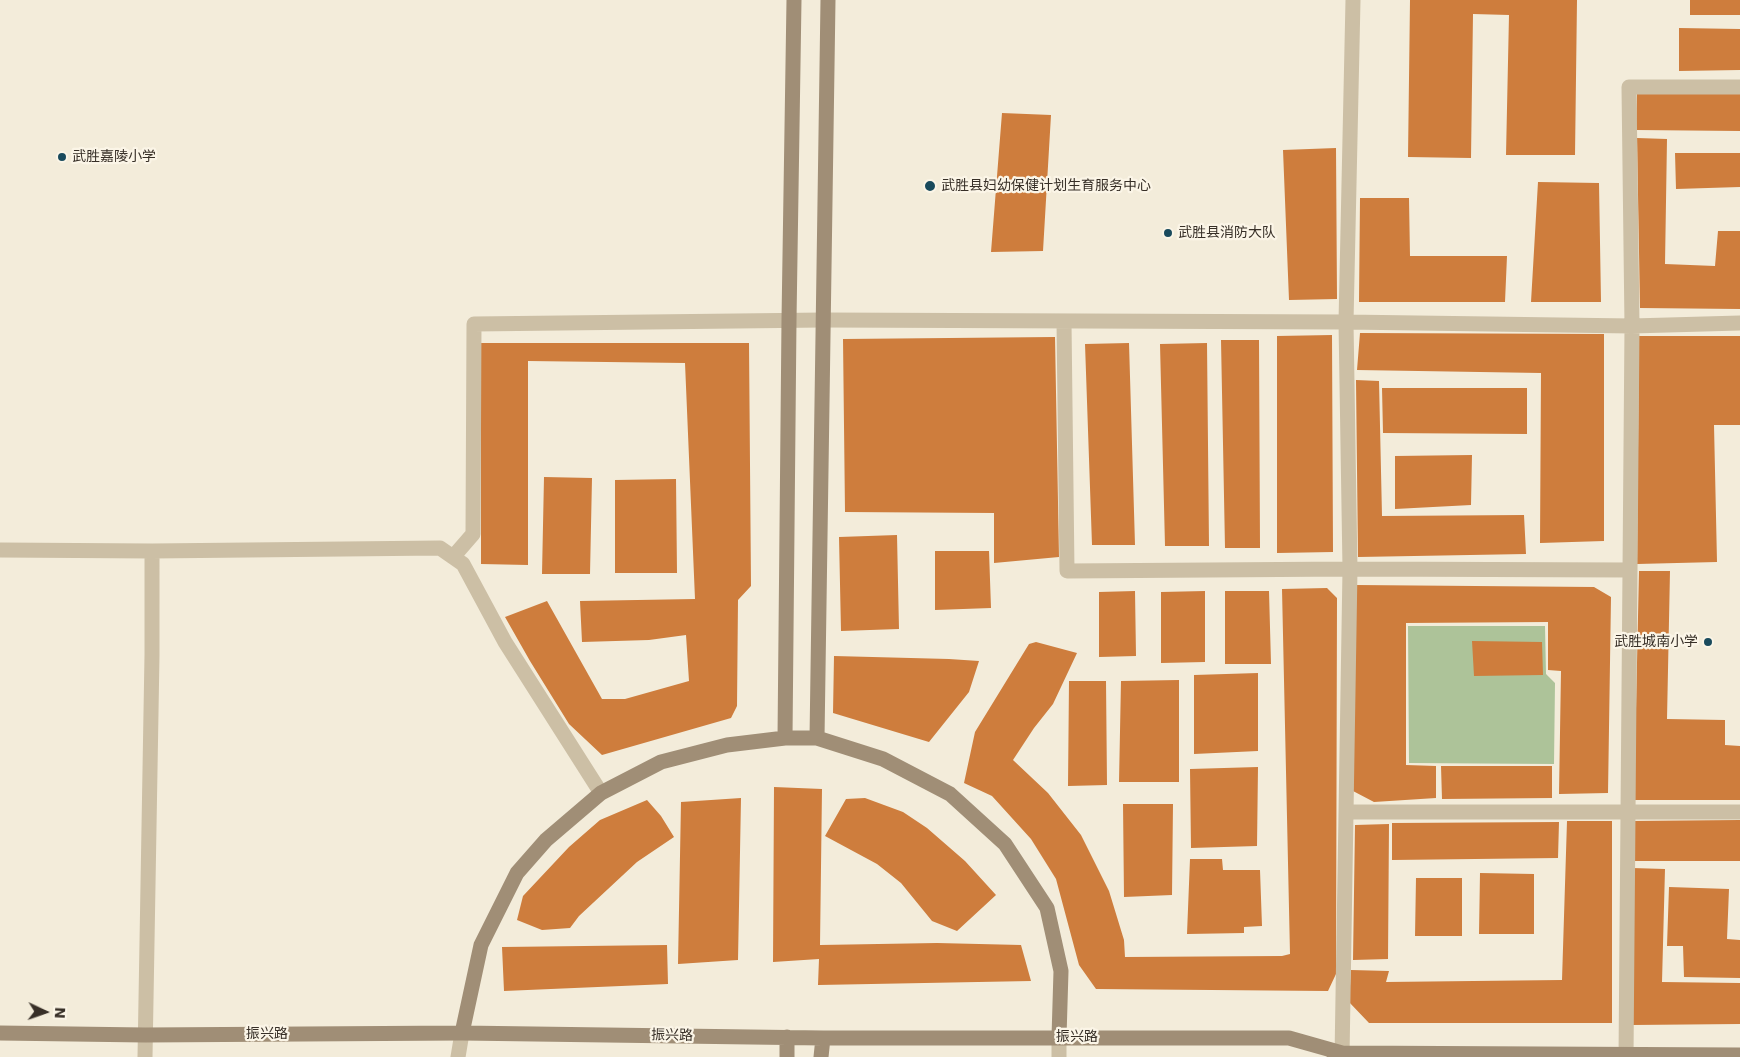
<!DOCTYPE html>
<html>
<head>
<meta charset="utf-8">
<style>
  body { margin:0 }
  #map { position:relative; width:1740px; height:1057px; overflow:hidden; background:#f3ecda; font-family:"DejaVu Sans",sans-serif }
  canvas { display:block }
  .north { position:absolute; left:20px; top:987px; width:50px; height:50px; -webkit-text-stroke:4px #fbf5e7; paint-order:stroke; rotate:93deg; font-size:14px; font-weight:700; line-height:20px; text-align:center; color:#372f27 }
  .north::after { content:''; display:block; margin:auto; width:18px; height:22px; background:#372f27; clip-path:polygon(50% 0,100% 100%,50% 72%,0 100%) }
</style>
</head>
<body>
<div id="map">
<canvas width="1740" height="1057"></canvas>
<div class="north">N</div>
</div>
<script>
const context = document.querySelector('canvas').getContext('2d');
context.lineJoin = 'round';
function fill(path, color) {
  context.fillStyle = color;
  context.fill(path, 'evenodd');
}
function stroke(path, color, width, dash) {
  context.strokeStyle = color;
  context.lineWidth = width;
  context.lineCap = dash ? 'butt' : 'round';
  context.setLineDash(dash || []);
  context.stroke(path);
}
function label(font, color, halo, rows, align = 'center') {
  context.font = font + ' "DejaVu Sans","Noto Sans SC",sans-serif';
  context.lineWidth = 4.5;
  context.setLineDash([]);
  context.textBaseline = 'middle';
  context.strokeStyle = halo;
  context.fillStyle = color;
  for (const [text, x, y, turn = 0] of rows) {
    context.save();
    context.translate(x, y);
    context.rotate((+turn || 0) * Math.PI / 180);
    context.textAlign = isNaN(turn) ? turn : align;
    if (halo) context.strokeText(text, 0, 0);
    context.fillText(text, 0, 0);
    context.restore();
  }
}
const green = new Path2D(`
  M1408,626H1545L1546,674L1555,683L1554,764L1409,763Z`);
const building = new Path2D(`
  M1410,0H1577L1575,155H1506L1509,15L1473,14L1471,158L1408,157Z
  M1690,0H1740V15H1690Z
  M1679,28L1740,29V70L1679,71Z
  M1637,94H1740V131L1636,130Z
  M1002,113L1051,115L1043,251L991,252Z
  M1637,138L1667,139L1665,264L1715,266L1718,231H1740V309L1640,308Z
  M1336,148L1337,299L1289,300L1283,150Z
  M1675,153H1740V187L1676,189Z
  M1538,182L1599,183L1601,302H1531Z
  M1360,198H1409L1410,256H1507L1505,302H1359Z
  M1360,333L1604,334V541L1540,543L1541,373L1357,370Z
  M1332,335L1333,552L1277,553V336Z
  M1639,336H1740V425H1714L1717,562L1637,564Z
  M1055,337L1059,557L994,563V513L845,512L843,339Z
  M1221,340H1259L1260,548H1225Z
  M481,343H749L751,586L738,600L737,706L731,718L602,755L569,724L530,661L505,617L547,601L602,699H625L689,681L686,635L649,640L582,642L580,601L695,599L685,363L528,361V565L481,564Z
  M1129,343L1135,545H1092L1085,344Z
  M1207,343L1209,546H1165L1160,344Z
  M1356,380L1379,381L1382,516L1524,515L1526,554L1358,557Z
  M1382,388H1527V434L1383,433Z
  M1472,455L1471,505L1395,509V456Z
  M544,477L592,478L590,574H542Z
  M676,479L677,573H615V480Z
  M897,535L899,629L841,631L839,537Z
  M935,551H989L991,608L935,610Z
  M1639,571H1670L1667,719L1725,720V745L1740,746V800H1634Z
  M1356,585L1594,587L1611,597L1608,793L1559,794L1561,671L1548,670V622L1406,623V765L1436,766V798L1374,802L1353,791Z
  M1327,588L1337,598L1336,974L1328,991L1096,989L1079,965L1056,879L1031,839L992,796L964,783L975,732L1029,644L1036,642L1077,653L1053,704L1034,728L1013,760L1048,793L1081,835L1109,891L1124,940L1125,957L1282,956L1290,954L1282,589Z
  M1135,591L1136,656L1099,657V592Z
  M1205,591V662L1161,663V592Z
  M1225,591H1269L1271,664H1225Z
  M1472,641L1542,642L1543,675L1474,676Z
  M834,656L949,659L979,661L969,692L929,742L833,713Z
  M1258,673V751L1194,754V675Z
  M1179,680V782H1119L1121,681Z
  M1069,681H1106L1107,785L1068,786Z
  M1441,766H1552V798L1442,799Z
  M1258,767L1257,846L1191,848L1190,769Z
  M774,787L822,789L820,945L937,943L1021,945L1031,981L818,985L819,959L773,962Z
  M741,798L738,960L678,964L681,802Z
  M865,798L903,812L927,828L965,861L996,895L957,931L932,921L901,883L877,864L825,836L846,799Z
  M647,800L661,816L674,837L637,862L579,916L570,928L542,930L517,920L523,896L569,847L600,820Z
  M1123,804H1173L1172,895L1124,897Z
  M1740,820V861H1633L1632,821Z
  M1567,821H1612V1023H1369L1349,1002L1351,970L1389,971L1386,982L1562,980Z
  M1559,822L1558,858L1392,860V823Z
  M1389,824L1388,959L1353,960L1355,825Z
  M1190,859H1222L1223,870H1260L1262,926L1244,927V933L1187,934Z
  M1632,868L1665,869L1662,982L1740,983V1024L1632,1025Z
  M1480,873L1534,874V934H1479Z
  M1416,878H1462V936H1415Z
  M1669,887L1729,889L1727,939L1740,940V978L1684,977L1683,946H1667Z
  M667,945L668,984L504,991L502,947Z`);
const street = new Path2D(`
  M1064,322L1067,571L1350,569L1630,570
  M0,550L152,551L440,548L463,564L505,642L601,793
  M453,557L473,534L474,324L823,320L1346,322L1632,326L1740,323
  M1347,812H1740
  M1059,1037V1057
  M145,1057L152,655V551
  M458,1057L462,1033
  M1342,1057L1350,569L1346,322L1353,0
  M1626,1057L1632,326L1629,87H1740`);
const secondary = new Path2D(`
  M785,738L789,320L794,0
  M817,738L828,0
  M0,1033L145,1035L462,1033L823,1038H1289L1342,1053
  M462,1033L481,945L517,873L546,840L601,793L661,762L727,745L785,738H817L883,759L950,794L1005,844L1047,908L1061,971L1059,1037
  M787,1037V1057
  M1334,1055L1342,1053L1740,1055
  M821,1057L823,1038`);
const markers = [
  [62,157,5,"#194a5c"],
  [930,186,6,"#194a5c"],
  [1168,233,5,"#194a5c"],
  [1708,642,5,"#194a5c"]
];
const poiNames = [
  ["武胜嘉陵小学",72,157],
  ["武胜县妇幼保健计划生育服务中心",941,186],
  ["武胜县消防大队",1178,233],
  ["武胜城南小学",1698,642,"right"]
];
const streetNames = [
  ["振兴路",267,1034],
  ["振兴路",672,1036,1],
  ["振兴路",1077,1037]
];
fill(green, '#adc399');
fill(building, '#ce7d3d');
stroke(street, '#ccbfa5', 15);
stroke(secondary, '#a08e76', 15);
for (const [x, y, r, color] of markers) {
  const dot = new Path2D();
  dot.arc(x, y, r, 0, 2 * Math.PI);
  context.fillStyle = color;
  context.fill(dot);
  stroke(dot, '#fbf5e7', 2);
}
label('14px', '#372f27', '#fbf5e7', poiNames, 'left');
label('14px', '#372f27', '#fbf5e7', streetNames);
</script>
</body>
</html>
